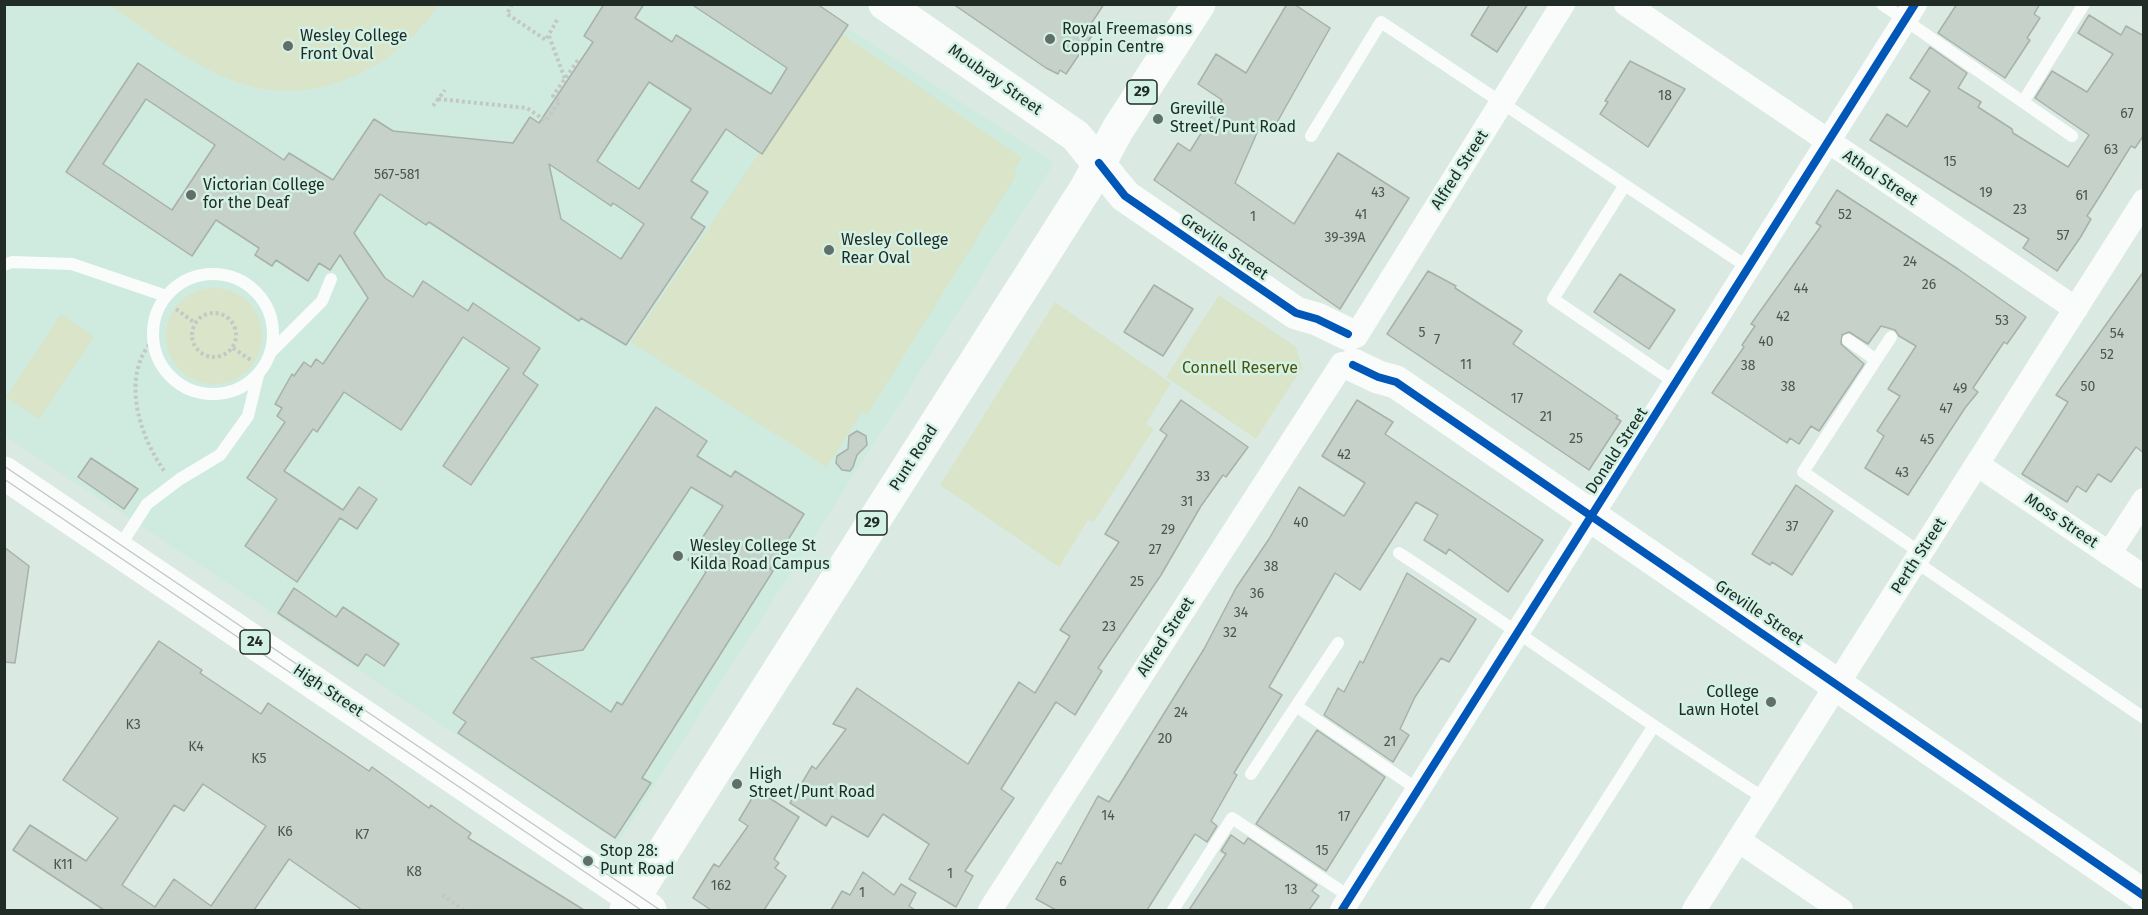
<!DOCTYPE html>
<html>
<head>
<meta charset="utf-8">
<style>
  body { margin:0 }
  #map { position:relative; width:2148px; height:915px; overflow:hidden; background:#daeae3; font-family:"Fira Sans",sans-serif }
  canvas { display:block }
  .frame { position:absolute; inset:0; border:6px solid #212c27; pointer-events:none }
</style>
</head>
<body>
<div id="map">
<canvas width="2148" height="915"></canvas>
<div class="frame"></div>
</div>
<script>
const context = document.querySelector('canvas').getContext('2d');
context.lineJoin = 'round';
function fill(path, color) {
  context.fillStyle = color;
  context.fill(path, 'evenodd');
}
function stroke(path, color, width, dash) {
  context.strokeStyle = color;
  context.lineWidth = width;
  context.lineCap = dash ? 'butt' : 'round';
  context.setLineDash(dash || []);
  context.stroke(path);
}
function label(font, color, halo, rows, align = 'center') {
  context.font = font + ' "Fira Sans",sans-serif';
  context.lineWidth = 5;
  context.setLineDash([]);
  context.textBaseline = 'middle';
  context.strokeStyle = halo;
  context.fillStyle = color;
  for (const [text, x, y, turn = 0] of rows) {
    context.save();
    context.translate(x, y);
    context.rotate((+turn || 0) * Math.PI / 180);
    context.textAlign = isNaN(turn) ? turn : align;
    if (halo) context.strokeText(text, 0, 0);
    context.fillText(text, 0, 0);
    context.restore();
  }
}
const built = new Path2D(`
  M4,5H813L1054,163L618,842L5,436Z`);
const green = new Path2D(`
  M109,5H439C398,65 320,107 246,85C196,70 152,33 109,5Z
  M841,33L1022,158L1014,171L1017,174L867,415L862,412L827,467L631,342Z
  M166 336a48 48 0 1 1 96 0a48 48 0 1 1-96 0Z
  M1219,295L1296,347L1302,368L1256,439L1166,377Z
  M1055,302L1171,383L1146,424L1154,429L1094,522L1088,520L1059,567L940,485Z
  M61,314L94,337L39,419L6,397Z`);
const building = new Path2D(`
  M604,4H644L635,18L672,42L676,35L771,94L787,68L691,4H817L848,25L762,154L726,129L691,181L708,192L691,218L705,227L626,345L581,318L579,321L429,222L426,225L380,194L354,233L385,278L413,297L423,281L468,311L473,303L540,348L523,374L538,385L471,485L443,466L509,368L463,337L401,430L344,392L317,432L313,429L284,471L343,510L359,487L377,499L357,529L340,518L297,582L245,546L277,499L247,478L285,422L277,416L282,408L275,404L292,374L294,376L304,362L311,367L316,359L323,364L368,298L340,255L330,270L319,263L308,281L276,260L272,266L255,255L259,248L216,220L192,256L66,172L138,63L284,160L289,153L333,180L374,119L393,131L513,143L530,117L539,123L593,42L584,36ZM649,82L691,109L639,189L597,161ZM146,99L215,145L172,210L103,164ZM549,164L611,206L613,203L644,224L621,259L561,219Z
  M953,4H1104L1091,24L1097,28L1066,74L1060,70L1058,74L1046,68Z
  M1287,4H1294L1330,28L1271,133L1260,126L1235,183L1294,224L1338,153L1409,198L1340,309L1154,180L1178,143L1190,151L1222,100L1198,84L1216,54L1246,73Z
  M1490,4H1528L1497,52L1471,35Z
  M1957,4H2040L2034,14L2040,18L2027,38L2030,40L2005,78L1938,33Z
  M2089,15L2121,35L2126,26L2144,36V135L2135,148L2131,146L2098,199L2087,216L2091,219L2080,238L2057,271L2023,248L2029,239L1870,140L1887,114L1907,127L1930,91L1910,78L1930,47L1967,73L1958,88L1981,102L1978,107L2012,129L2013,133L2068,167L2089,135L2035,98L2052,71L2087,92L2113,54L2078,33Z
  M1630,61L1685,89L1648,147L1600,114L1608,102L1605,101Z
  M1837,190L1958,269L2026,317L2007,344L2004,342L1973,388L1978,392L1965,408L1908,495L1865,468L1884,436L1877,431L1900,396L1888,389L1916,346L1899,336L1895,330L1881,326L1868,344L1849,332L1842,335L1841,344L1864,364L1819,431L1811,426L1799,444L1790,438L1787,443L1712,393L1744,347L1742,345L1755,326L1751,324L1821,226L1816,223Z
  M1428,271L1456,286L1455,288L1522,331L1513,344L1618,416L1616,418L1621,421L1589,470L1387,334Z
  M2144,271V453L2136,447L2111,482L2098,474L2086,492L2077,486L2067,502L2022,474L2068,402L2056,395Z
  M1620,274L1675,310L1649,349L1594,312Z
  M1154,285L1193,309L1163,356L1124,332Z
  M1181,400L1248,447L1226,477L1223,475L1201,506L1161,575L1098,668L1102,671L1075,715L1056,702L1001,789L1014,798L965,871L973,876L956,907L909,879L929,844L883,814L868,837L832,816L826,826L790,803L812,766L816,769L846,729L833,724L857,688L968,764L1019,682L1035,693L1070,636L1060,630L1119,542L1105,534L1167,435L1160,430Z
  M1357,400L1393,422L1385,434L1543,540L1508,592L1449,549L1446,554L1424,540L1438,515L1416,502L1360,590L1335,573L1269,687L1282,695L1234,773L1237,775L1211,821L1217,826L1207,842L1195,834L1147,910H1056L1036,899L1057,862L1061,864L1098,796L1109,802L1204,649L1236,588L1269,539L1299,487L1344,516L1365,483L1322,456Z
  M656,407L707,441L697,456L731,477L735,471L804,514L770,569L773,571L642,778L651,783L615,838L458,733L466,722L453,713ZM691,487L723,506L688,560L706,572L622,705L617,702L611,712L531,658L583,650Z
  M857,431L866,436L867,445L857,455L853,467L850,471L842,470L836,463L837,456L848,449L849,436Z
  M91,458L138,489L124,509L78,477Z
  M1796,485L1833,511L1792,575L1772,562L1770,565L1752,554Z
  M4,547L29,566L15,663L4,662Z
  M1407,573L1476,619L1449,662L1441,658L1415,697L1400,729L1409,735L1393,762L1324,715L1338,688L1344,692L1360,661L1363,663Z
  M294,588L336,617L343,607L399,644L384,666L366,654L358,666L278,613Z
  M159,641L202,670L200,673L261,714L268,703L369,771L372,767L429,808L431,805L471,833L468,838L584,910H362L289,859L254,910H104L13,850L30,825L86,861L118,818L63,780ZM203,784L266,826L211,906L174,879L155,907L122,885L174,805L184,811Z
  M1317,730L1385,777L1326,871L1256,824Z
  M757,790L799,817L774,859L779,863L775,868L786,876L764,910H711L693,898L714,864L719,867L748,826L739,820Z
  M1231,835L1244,844L1248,838L1317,885L1312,891L1319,896L1309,910H1189L1226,854L1221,851Z
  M863,872L894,895L901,884L916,893L909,906L915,910H831L842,891L850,895Z`);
const path = new Path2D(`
  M512,4L507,14L546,40L557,20
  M549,36L565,79
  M438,99L527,108L546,121L560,101L553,96L578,60
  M433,106L445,90
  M176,309L195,323
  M192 335a22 22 0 1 1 44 0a22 22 0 1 1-44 0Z
  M153,340C120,376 139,436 165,472
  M233,348L252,361
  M442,895L464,910`);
const lane = new Path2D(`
  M1882,4L2072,136
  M2023,102L2084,4
  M1311,136L1381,22L1749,268
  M1625,185L1553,299L1676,383
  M4,265L12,262L72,264L166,296
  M153 334a60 60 0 1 1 120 0a60 60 0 1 1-120 0Z
  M1891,337L1803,472L1921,553
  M1848,340L1876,360
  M271,352L322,301L331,279
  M118,549L147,504L180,479L220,455L248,416L258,375
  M1399,553C1522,633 1640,720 1764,798
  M1916,562L2144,718
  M1296,706L1417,789
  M1251,774L1338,643
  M1173,910L1232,818L1350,897
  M1536,910L1653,727`);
const street = new Path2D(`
  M1626,4L2076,309
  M1356,336L1563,4
  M1978,465L2144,577
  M2109,554L2144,500
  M1738,840L1841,910
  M990,910L1342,364
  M1342,910L1915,4
  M1694,910L2144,201`);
const secondary = new Path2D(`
  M885,4L1076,136L1125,196L1296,313L1317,319L1348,334
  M1353,365L1378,377L1396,382L2144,896`);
const primary = new Path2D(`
  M4,473L650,910`);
const highway = new Path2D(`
  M626,910L1086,188L1118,129L1199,4`);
const tram = new Path2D(`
  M4,466L660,910
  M4,479L641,910`);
const cycleway = new Path2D(`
  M1099,163L1125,196L1296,313L1317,319L1348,334
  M1353,365L1378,377L1396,382L2144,896
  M1342,910L1915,4`);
const markers = [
  [1050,39,6,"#626e69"],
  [288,46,6,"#626e69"],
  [1158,119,6,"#626e69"],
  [191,195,6,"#626e69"],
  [829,250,6,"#626e69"],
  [678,556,6,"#626e69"],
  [1771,702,6,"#626e69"],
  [737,784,6,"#626e69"],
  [588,861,6,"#626e69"]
];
const numberNames = [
  ["18",1665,96],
  ["67",2127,114],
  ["63",2111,150],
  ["15",1950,162],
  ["567-581",397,175],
  ["43",1378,193],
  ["19",1986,193],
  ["61",2082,196],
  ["23",2020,210],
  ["41",1361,215],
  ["52",1845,215],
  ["1",1253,217],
  ["57",2063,236],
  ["39-39A",1345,238],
  ["24",1910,262],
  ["26",1929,285],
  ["44",1801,289],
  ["42",1783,317],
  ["53",2002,321],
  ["5",1422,333],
  ["54",2117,334],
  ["7",1437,340],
  ["40",1766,342],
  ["52",2107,355],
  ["11",1466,365],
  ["38",1748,366],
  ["38",1788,387],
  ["50",2088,387],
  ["49",1960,389],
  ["17",1517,399],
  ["47",1946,409],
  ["21",1546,417],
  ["25",1576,439],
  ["45",1927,440],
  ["42",1344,455],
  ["43",1902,473],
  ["33",1203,477],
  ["31",1187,502],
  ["40",1301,523],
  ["37",1792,527],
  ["29",1168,530],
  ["27",1155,550],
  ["38",1271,567],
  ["25",1137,582],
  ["36",1257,594],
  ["34",1241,613],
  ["23",1109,627],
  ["32",1230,633],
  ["24",1181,713],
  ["K3",133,725],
  ["20",1165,739],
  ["21",1390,742],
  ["K4",196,747],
  ["K5",259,759],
  ["14",1108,816],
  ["17",1344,817],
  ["K6",285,832],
  ["K7",362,835],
  ["15",1322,851],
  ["K11",63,865],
  ["K8",414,872],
  ["1",950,874],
  ["6",1063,882],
  ["162",721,886],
  ["13",1291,890],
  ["1",862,893]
];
const shields = [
  [1142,92,30],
  [872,523,30],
  [255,642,30]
];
const shieldNames = [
  ["29",1142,92],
  ["29",872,523],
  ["24",255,642]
];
const poiNames = [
  ["Royal Freemasons",1062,30],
  ["Coppin Centre",1062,48],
  ["Wesley College",300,37],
  ["Front Oval",300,55],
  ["Greville",1170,110],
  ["Street/Punt Road",1170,128],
  ["Victorian College",203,186],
  ["for the Deaf",203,204],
  ["Wesley College",841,241],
  ["Rear Oval",841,259],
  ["Wesley College St",690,547],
  ["Kilda Road Campus",690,565],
  ["College",1759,693,"right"],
  ["Lawn Hotel",1759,711,"right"],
  ["High",749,775],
  ["Street/Punt Road",749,793],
  ["Stop 28:",600,852],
  ["Punt Road",600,870]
];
const streetNames = [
  ["Moubray Street",995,80,35],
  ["Alfred Street",1460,170,-57],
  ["Athol Street",1880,178,34],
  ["Greville Street",1224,247,35],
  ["Donald Street",1617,451,-57],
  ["Punt Road",914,458,-57],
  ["Moss Street",2061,521,34],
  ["Perth Street",1919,556,-57],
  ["Greville Street",1759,613,34],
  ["Alfred Street",1166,637,-57],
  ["High Street",328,691,34]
];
const parkNames = [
  ["Connell Reserve",1240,369]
];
fill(built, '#cfebdf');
fill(green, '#d9e4c9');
fill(building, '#c6d1c9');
stroke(building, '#a7b1aa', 1.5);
stroke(path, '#c3c8c6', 4, [3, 3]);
stroke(lane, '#f9fcfb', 12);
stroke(street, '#f9fcfb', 24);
stroke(secondary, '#f9fcfb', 33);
stroke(primary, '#f9fcfb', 33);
stroke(highway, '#f9fcfb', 33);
stroke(tram, '#c3c8c6', 1.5);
stroke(cycleway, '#0057b8', 8);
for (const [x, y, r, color] of markers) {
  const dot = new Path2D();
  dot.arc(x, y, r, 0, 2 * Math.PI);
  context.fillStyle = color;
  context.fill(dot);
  stroke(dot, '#d3f1e4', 2);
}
label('14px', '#4b5650', null, numberNames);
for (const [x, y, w] of shields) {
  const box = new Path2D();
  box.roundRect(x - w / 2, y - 12, w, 24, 4.5);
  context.fillStyle = '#d3f1e4';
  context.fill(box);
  stroke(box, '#212c27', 1.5);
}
label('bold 15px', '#212c27', null, shieldNames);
label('16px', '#212c27', '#d3f1e4', poiNames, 'left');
label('16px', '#212c27', '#d3f1e4', streetNames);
label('16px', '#4d5509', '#d3f1e4', parkNames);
</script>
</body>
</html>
